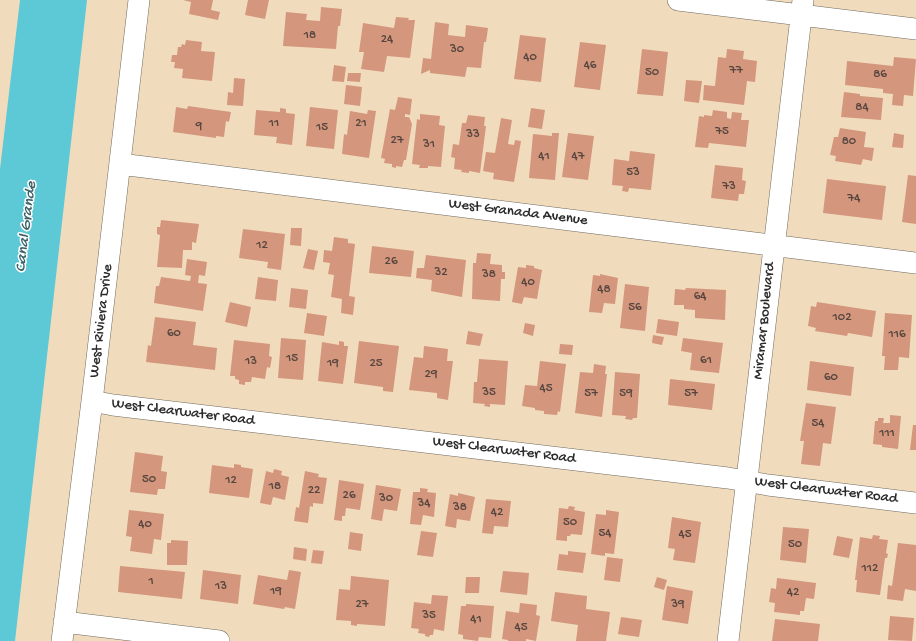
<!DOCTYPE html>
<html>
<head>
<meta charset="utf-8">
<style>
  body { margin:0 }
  canvas { display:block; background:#f0dcbc }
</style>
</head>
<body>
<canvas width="916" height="641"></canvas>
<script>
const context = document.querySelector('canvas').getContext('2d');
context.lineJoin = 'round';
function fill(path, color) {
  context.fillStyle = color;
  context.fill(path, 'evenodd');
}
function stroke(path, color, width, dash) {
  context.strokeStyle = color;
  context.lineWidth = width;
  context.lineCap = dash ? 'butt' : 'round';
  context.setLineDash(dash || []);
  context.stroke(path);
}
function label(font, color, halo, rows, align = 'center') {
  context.font = font + ' "Gochi Hand",sans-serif';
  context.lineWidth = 3;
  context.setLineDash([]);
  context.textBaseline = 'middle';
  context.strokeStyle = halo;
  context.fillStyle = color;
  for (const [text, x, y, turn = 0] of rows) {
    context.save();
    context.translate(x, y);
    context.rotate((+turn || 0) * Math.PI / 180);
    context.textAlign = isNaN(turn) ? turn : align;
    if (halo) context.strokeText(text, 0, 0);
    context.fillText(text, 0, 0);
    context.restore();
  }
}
const water = new Path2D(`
  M20,0H87L15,641H0V169Z`);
const building = new Path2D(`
  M183,0H213L211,10L220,12L218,20L189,14L191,2Z
  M248,0H269L265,19L245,15Z
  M321,7L342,9L340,26H338L336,49L283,46L286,12L307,14L306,20L320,21Z
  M396,17L409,18L408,20H415L410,58L387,56L384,72L361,69L364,52H359L363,23L394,28Z
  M435,22L449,24L448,35L465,37L466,25L488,28L486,42H484L481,68L467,67L465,77L430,73V70L421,74L423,58L431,59Z
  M520,35L546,38L541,82L514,79Z
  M186,40L202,42L201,51L215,52L212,81L182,78L183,69L174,68L175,62H171L172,55H177L178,47H181L182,44L185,45Z
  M580,42L606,45L600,90L574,87Z
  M642,49L668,52L663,96L637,94Z
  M727,49L744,51L743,59L757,61L755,82L747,81L744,105L703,100L704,85L715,86L718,57L726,58Z
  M894,57L916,59L913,96L904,95L903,106L892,105L893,94L883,93V89L845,85L847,61L893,66Z
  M334,65L346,67L344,82L332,81Z
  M348,73H361L360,82L347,81Z
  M234,78L245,79L243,106L227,105L228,92L233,93Z
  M686,80L702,81L699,103L684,101Z
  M346,85L362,87L360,106L344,104Z
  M844,92L860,94V96L883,98L881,120L841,117Z
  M398,97L412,99L410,115L405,114V117H409L412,124L406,160H404L402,167L396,166V168L392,167V164L384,163L385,159L381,158L390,109L395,110Z
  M188,106L231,112L229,122L226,121L224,137L216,136V138L173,132L176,107L187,109Z
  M310,107L338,110L334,149L306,146Z
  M280,108L286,109V113L295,114L292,145L276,143L277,137L254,135L256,110L280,112Z
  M531,108L545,110L542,129L528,127Z
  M368,110L376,111L369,158L342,154L344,134L347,135L350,111L367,114Z
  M713,110L727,112V118L731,119L732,112L742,113L741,120H749L746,147L709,143L708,148L695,147L699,116L704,117V115L712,116Z
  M420,114L440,116L439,125L445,126L441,167L428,166V168H419L420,165L412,164L417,119L420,120Z
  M468,115L485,117L484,126H486L480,173L469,171V173L461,172L462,170L454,169L455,158L451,157L453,144L459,145L462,123H466Z
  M501,118L512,120L508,144L514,145L515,140L521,141L514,182L493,179L494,173L483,171L486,152L495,153Z
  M840,128L866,132L864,147L874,148L872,161L863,159L861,165L835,161L836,156L830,155L834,137H838Z
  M552,133H559L555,180L529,178L533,134L552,136Z
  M568,133L594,136L588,180L562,177Z
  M894,133L904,135L903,148L892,147Z
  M630,151L655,154L651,190L629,188L628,192L622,191L623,186L612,185L614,159L629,161Z
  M715,165L743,168L742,180L746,181L744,194H739L738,201L711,198Z
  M908,175L916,176V224L902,222Z
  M827,179L886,186L882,220L823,213Z
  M161,220L199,224L196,243L192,242V250H183L182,268L157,267L160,235L157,234V227H160Z
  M291,228H302L301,246L290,245Z
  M243,229L285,234L281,270L267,268L268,262L239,258Z
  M334,237L348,239V243L355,244L349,296L355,297L353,315L341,313L342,299L331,297L334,275L328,274L330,263L323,262L324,250L332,251Z
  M372,246L414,251L411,277L369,273Z
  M308,249L318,251L314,270L303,268Z
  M477,253L491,254L490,264L502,265V272H505V279H501L500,301L472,299L473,263H476Z
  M426,255L466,260L462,297L431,291L432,280L416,278L417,268H424Z
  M187,259L207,262L205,276L199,275L198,283L207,284L203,311L154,303L156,286H159L161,277L190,281L191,276L185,275Z
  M526,265L534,266V268L542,270L537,299L524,297L522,304L512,302L518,267L526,268Z
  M600,274L618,278L615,304L604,303L602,313L589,312L593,275L600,276Z
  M258,277L278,280L276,301L255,299Z
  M625,284L649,287L645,331L620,328Z
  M291,288L308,290L306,309L289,307Z
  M686,288L726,290L725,320L695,318V310L684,309V305H674L675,289L685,290Z
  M230,302L251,307L247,327L225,322Z
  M817,302L876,311L872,337L848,333L847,336L815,331L816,328L808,326L811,306L816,307Z
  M307,313L327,316L324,336L304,333Z
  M885,313L912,315L909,358L899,357L898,370H884L885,356H882Z
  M155,317L196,322L193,345L217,348L215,370L146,362L148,345L151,346Z
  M658,319L679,322L677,336L656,333Z
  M525,323L535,325L533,336L523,333Z
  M468,331L483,334L480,346L466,344Z
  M653,335L664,337L662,345L652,343Z
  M281,338L306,340L303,380L278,378Z
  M683,338L723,343L719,373L690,370L692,353L681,351Z
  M234,340L270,344L269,356L272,357L270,368L267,367L265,379L252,377L251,382H245V385L239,384V380L235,379V376H230Z
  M339,341L344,342V346H348L343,384L318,381L322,342L339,345Z
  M359,341L399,346L393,392L383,391V387L354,383Z
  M560,344L573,345L572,355L559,354Z
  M424,346L448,349L447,361H453L448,400L437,398V393L409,390L414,357L423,358Z
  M479,359L508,361L505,405L490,404V407L484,406L485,404L473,403L474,382H477Z
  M540,361L566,364L560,412L558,411L557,415L544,414V411L535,410V408L522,406L525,385L537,386Z
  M810,361L854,367L851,396L807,390Z
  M594,364L606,366L605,374H607L602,417L575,413L580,372L593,373Z
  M615,372L640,374L637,418H633L632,420L625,419L626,416L612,415Z
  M670,379L715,384L712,410L668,405Z
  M806,403L836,407L831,444L823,443L820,466L801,464L804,441H800Z
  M890,415L901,416L898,449L882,447V445L873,444L875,421H878V418H884L883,423H890Z
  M913,425H916V450H910Z
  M135,452L163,456L161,471L167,472L165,489H158L157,495L130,492Z
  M234,464L241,465V467L253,469L249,498L209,493L212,465L234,468Z
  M274,469L282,471L281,475L289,477L285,500L273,497L271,505L260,503L266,471L273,473Z
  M305,471L319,474L318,477L327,478L323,504L313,503V507L310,506L308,523L294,521L296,507L299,508Z
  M339,480L364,484L360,510L346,508L345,516H342V521L334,520Z
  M376,485L401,489L397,511L384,509L382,521L371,519Z
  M420,488L428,489L427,492L436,493L434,517L423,515L421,525L410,524L413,492H420Z
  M458,493L475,497L470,521L457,519L456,528L445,526L450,494L458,496Z
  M486,499L511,501L508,527L494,526L493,534L482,533Z
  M569,506L575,507L574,510L585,512L582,535L571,534L570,536H567V541L556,540L559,508L568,509Z
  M129,510L164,514L161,540L154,539L152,554L130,551L132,537L126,536Z
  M606,510L619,512L614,554L605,553V556L591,554L596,514L606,515Z
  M672,517L701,522L695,563L673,560L675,549L668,548Z
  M783,527L809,529L806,563L780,560Z
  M421,531L437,533L433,557L417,555Z
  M350,532L363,534L361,551L348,549Z
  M873,535L880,536L879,539L888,540L886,553L888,554L887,558H885L880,595L856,592L857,580H855L860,537L872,539Z
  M837,536L853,539L849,558L833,555Z
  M171,540L188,541L187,565H167V543H171Z
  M898,543L916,545V591L905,589L903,601L887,599L888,585L892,586Z
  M294,547L307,549L306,561L293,559Z
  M313,550L324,551L322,564L311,563Z
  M568,551L586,553L583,573L557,570L559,554L568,555Z
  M607,557L623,559L620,582L604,580Z
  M120,566L185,572L182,599L118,592Z
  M203,570L241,575L238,604L200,599Z
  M289,570L301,572L295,609L285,607L284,609L253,604L258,575L287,580Z
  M503,571L529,573L527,595L500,592Z
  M351,576L389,580L385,626L357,624V626L351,625V621L336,620L339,589L350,590Z
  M466,577H480L479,593H465Z
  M657,577L667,580L664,590L654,587Z
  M777,578L816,583L814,599L806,598L804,611H800V615L774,612L775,603L769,602L771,588L776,589Z
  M667,586L693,591L688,624L662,620Z
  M555,592L587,596L586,609L610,612L606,641H576L578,625L551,621Z
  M432,595L448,596L444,631L434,629L433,635H430L429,637L425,636V634L418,633L419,629L411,628L414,602L431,604Z
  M520,603L537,605L536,615L540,616L536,641L526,639V641H508V640L502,639L506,611L519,613Z
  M466,604L494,606L491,638L479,637L478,641L463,639V635L458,634L461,606H466Z
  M890,616L914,618L912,641L888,640Z
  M621,617L642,620L639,637L618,634Z
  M775,619L820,624L818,641H772Z`);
const street = new Path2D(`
  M678,0L916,29
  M120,164L916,263
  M92,401L113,405L728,478L768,485L916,503
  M64,622L219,641
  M62,641L92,401L139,0
  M728,641L803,0`);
const numberNames = [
  ["18",310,36],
  ["24",387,40],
  ["30",457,50],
  ["40",530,58],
  ["46",590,66],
  ["77",736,71],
  ["50",652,73],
  ["86",880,75],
  ["84",862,108],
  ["11",274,124],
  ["21",361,124],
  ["9",199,127],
  ["15",322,128],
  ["75",722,132],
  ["33",473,135],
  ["27",397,141],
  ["80",849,142],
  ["31",429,145],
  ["41",544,157],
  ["47",578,157],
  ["53",633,173],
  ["73",729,187],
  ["74",854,199],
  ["12",262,246],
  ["26",391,262],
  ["32",441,273],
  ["38",489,275],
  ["40",528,283],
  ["48",604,290],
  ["64",700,297],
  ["56",635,308],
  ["102",842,318],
  ["60",174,334],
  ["116",897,335],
  ["15",292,359],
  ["61",706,361],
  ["13",251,362],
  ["19",333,364],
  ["25",376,364],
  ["29",431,375],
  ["60",831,378],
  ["45",546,389],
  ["35",489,393],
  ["57",591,394],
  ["59",626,394],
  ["57",691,394],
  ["54",818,424],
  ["111",887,434],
  ["50",149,480],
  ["12",231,481],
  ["18",275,487],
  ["22",314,491],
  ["26",349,496],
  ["30",386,499],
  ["34",424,504],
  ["38",460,508],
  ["42",497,513],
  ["50",570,523],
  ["40",145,525],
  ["54",605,534],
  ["45",685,535],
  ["50",795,545],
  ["112",870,569],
  ["1",151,582],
  ["13",221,587],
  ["19",276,592],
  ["42",793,593],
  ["27",362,605],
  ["39",678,605],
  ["35",429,616],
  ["41",476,620],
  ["45",521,628]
];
const streetNames = [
  ["West Granada Avenue",518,213,7],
  ["West Riviera Drive",102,321,-83],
  ["Miramar Boulevard",765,321,-84],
  ["West Clearwater Road",183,413,7],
  ["West Clearwater Road",504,451,7],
  ["West Clearwater Road",826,491,7]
];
const waterNames = [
  ["Canal Grande",27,227,-83]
];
fill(water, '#5dc9d6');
fill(building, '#d4967c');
stroke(street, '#70695e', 22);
stroke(street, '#fff', 21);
label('13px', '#55463f', null, numberNames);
label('15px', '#2b2b2b', '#fff', streetNames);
label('italic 16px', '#3c6267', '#fff', waterNames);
</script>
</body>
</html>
